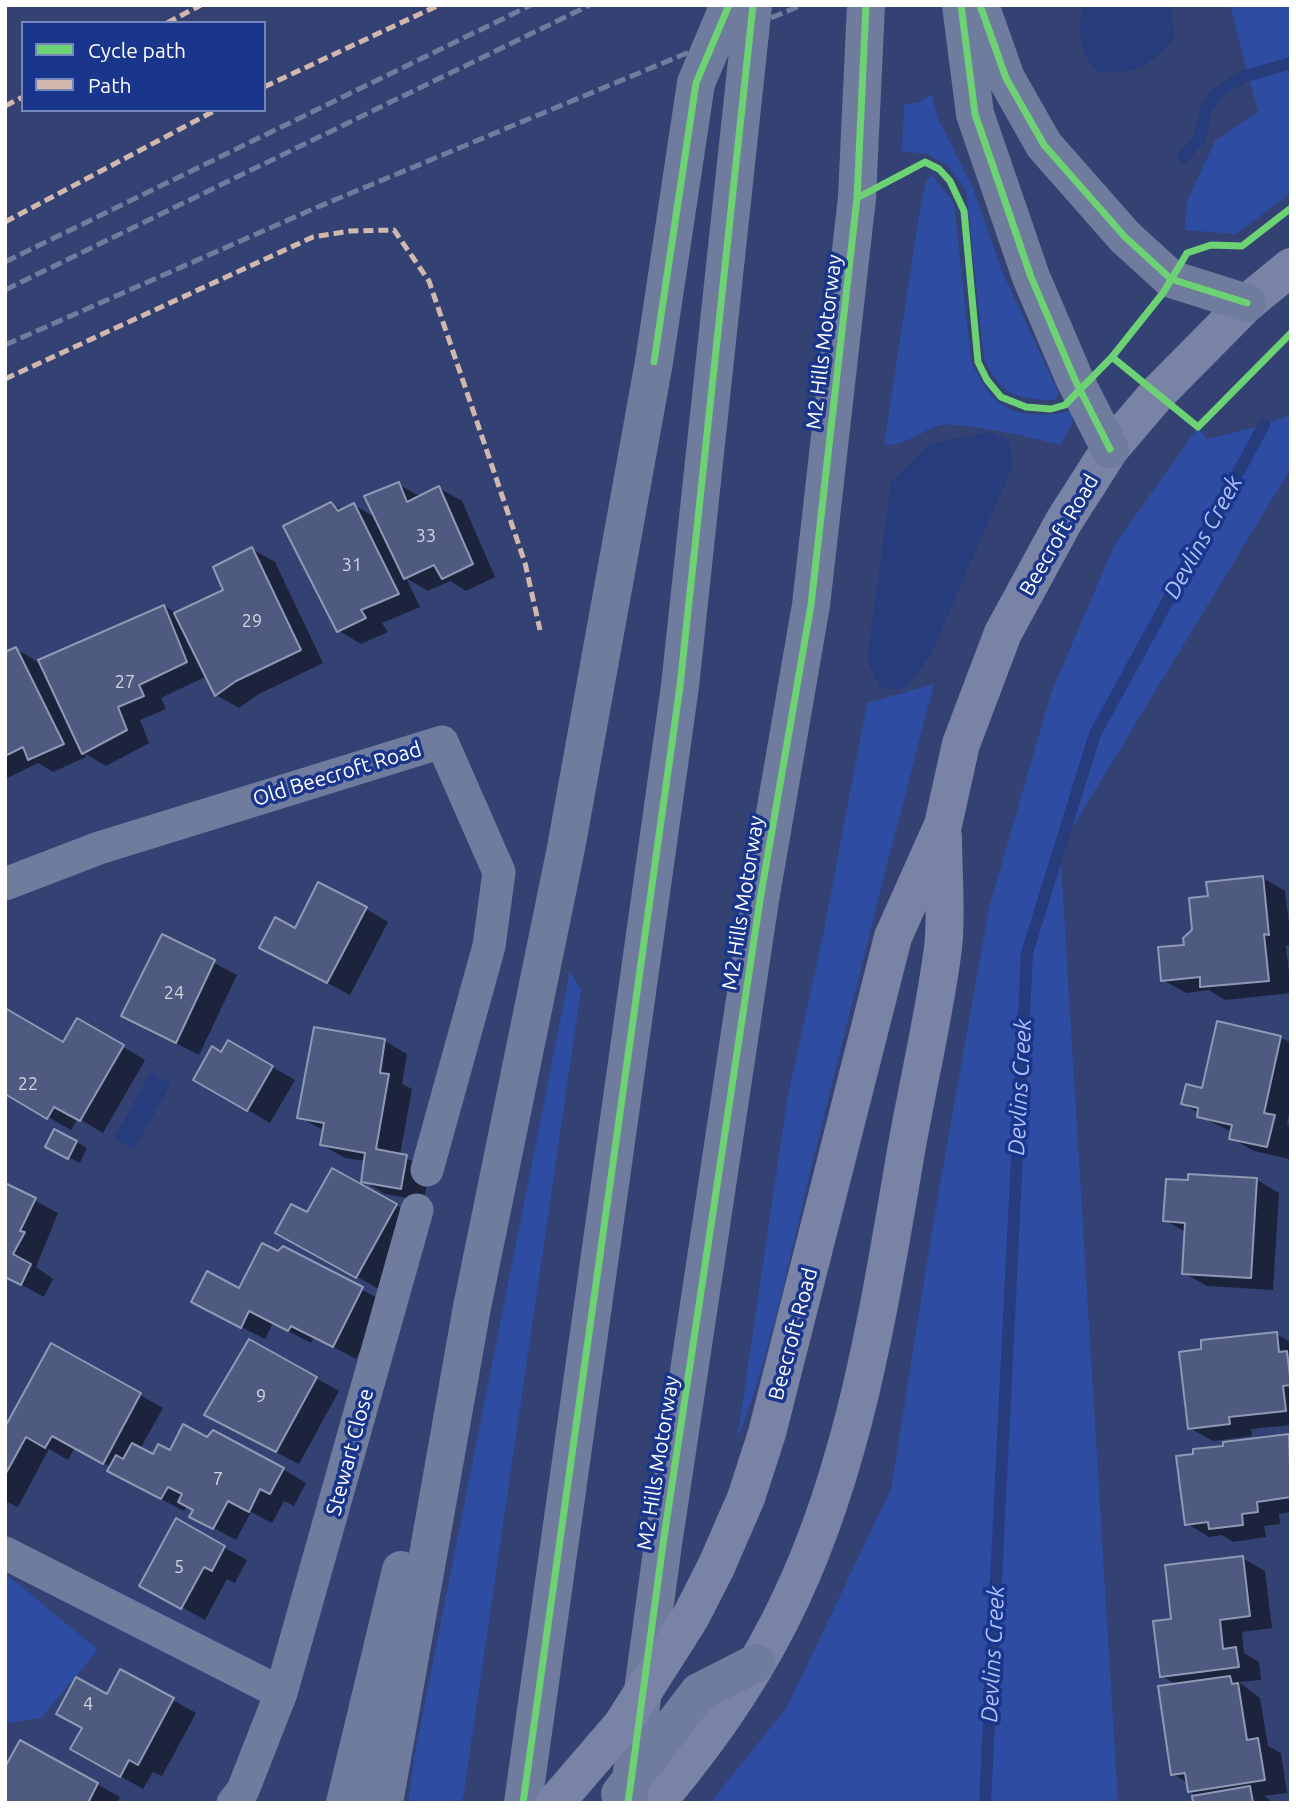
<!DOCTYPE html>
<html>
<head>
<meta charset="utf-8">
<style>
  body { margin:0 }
  #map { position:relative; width:1296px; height:1808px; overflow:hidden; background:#334272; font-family:Ubuntu,sans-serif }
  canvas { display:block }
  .frame { position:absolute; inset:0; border:7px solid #fff; pointer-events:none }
  .legend { position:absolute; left:21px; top:21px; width:245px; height:91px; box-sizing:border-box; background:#19358c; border:2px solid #7586ba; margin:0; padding:9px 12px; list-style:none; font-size:21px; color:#fff }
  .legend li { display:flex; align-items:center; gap:14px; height:35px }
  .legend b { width:35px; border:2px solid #7586ba }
</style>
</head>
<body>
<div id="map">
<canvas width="1296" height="1808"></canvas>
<div class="frame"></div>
<ul class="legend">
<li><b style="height:9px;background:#6cd273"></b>Cycle path</li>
<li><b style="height:9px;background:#d1b7ad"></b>Path</li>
</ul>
</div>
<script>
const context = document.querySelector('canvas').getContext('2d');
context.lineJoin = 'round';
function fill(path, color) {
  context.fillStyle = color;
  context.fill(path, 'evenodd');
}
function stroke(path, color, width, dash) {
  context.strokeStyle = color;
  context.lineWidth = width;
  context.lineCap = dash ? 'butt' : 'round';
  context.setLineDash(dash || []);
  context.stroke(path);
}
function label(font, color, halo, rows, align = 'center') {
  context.font = font + ' Ubuntu,sans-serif';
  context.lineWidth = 7;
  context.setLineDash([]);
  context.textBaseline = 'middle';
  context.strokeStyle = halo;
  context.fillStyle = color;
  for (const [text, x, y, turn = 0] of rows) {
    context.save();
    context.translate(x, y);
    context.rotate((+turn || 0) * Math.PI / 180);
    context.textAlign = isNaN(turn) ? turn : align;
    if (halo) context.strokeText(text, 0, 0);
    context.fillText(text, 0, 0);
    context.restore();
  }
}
const green = new Path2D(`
  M1230,5H1291V193L1236,234L1185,230L1187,201L1215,141L1258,112Z
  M931,94L938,119L973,188L1002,271L1059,394L1054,400C1015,399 1002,395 984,359L966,190L948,166L927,154L902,151L904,105L921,102Z
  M932,175L954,203L971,361C992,410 1018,422 1071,411L1073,422L1060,445C1042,439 956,421 941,425C920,431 906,446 884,445L921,202L927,180Z
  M1291,414V468L1060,848L1118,1803H710L787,1707L891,1489L935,1212L989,908L1051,693L1114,546L1198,427L1207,439L1264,425Z
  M934,684C892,842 853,1001 813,1160C791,1251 771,1354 737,1441L787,1100L823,935L867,703Z
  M570,971L581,990L464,1792L461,1803H408L415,1753Z
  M5,1573L98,1650L41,1718L5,1723Z`);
const water = new Path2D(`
  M1084,5H1171L1174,38C1150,66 1135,74 1098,72C1080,55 1076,29 1084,5Z
  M990,432L1010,441L1012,468L930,656L906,687L896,690L880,688L867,660L891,482L930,444Z
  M151,1072L171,1084L134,1149L114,1138Z`);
const shadow = new Path2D(`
  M398,484L421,497L439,488L462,501L495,577L466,591L450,581L428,591L406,578L420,607L382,623L388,632L361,644L339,631L331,504L342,510L354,505L377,518Z
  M252,549L275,562L323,663L259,694L239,708L216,695L207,676L161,698L166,709L140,720L149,743L106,766L84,753L86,757L53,772L38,763L5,779V654L16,649L38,662L164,606L176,613L225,591Z
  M1263,878L1285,891L1291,940V946L1286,945L1291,993L1225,1000L1209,990L1186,993L1163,980L1186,946L1210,898Z
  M366,909L388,922L350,995L284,960L296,930Z
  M163,936L237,975L199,1055L123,1016Z
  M78,1020L145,1060L103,1133L78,1118L71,1130L5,1092L64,1044Z
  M1280,1037L1291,1043V1106L1287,1124L1291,1127L1289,1159L1254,1151L1231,1138L1232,1132L1199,1116V1113L1183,1104Z
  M385,1041L407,1054L402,1084L412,1089L400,1155L429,1169L424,1201L385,1194L363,1181L366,1161L345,1158L322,1145L325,1131L299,1117Z
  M229,1042L295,1080L270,1123L195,1079L222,1054Z
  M76,1142L87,1148L80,1163L58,1152Z
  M1257,1180L1279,1193L1273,1290L1207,1286L1184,1273L1186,1232L1165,1220Z
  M5,1185L58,1213L36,1267L53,1279L44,1297L5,1276Z
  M396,1205L418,1218L379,1289L277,1232L307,1214Z
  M284,1248L385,1302L356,1359L314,1337L311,1343L273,1323L265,1339L216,1314Z
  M1276,1334L1291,1342V1425L1251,1429L1252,1436L1213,1441L1190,1428Z
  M250,1341L339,1391L299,1464L229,1428Z
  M52,1345L163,1408L140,1449L154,1457L207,1439L283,1469L306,1483L294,1506L284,1501L272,1523L251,1512L236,1540L191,1516L194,1510L187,1506L184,1511L132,1484L111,1467L75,1447L68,1460L49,1449L18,1507L5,1501V1430Z
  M1289,1436L1291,1512L1279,1514L1280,1524L1264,1526L1266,1537L1233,1542L1222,1535L1209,1537L1186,1523Z
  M176,1521L247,1560L235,1583L227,1579L205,1620L142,1585Z
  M1242,1558L1265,1571L1272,1628L1242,1632L1244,1653L1259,1662L1261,1680L1239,1682L1260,1698L1268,1746L1281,1753L1287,1793L1264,1796L1273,1803H1195L1199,1797L1189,1791L1188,1783L1173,1774L1178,1685L1161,1676L1173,1621Z
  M121,1671L196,1713L162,1776L153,1772L143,1789L72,1749Z
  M21,1742L120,1797L117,1803H5Z`);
const stream = new Path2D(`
  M1183,157L1200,138L1206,109L1217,93L1243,77L1291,63
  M985,1803L1027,953L1095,734L1264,425`);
const building = new Path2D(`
  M399,482L407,502L439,486L473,564L442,579L434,565L404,579L364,496Z
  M331,502L338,511L354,503L399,594L361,610L366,618L337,632L283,526Z
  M252,547L301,650L236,681L215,696L174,613L223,590L213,567Z
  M164,605L187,662L139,685L144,696L118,707L127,730L82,754L38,660Z
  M16,647L64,744L28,760L23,747L5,756V652Z
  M1263,876L1269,935L1264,934L1269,981L1200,987V977L1161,981L1158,947L1184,945L1183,938L1192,930L1189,898L1208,896L1206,882Z
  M318,882L367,907L327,983L259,948L275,917L295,928Z
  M162,934L215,960L176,1043L121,1016Z
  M5,1008L63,1042L77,1018L124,1045L80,1121L54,1107L47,1119L5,1094Z
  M1217,1021L1281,1036L1264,1113L1275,1115L1267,1147L1229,1139L1232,1125L1197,1117L1198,1108L1181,1104L1186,1084L1202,1088Z
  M314,1027L385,1039L380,1073L389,1074L376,1149L407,1155L401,1189L361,1182L365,1153L320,1145L324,1123L297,1118Z
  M228,1040L273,1066L247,1111L193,1080L212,1046L221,1052Z
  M54,1129L77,1141L68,1159L45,1147Z
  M332,1168L397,1204L356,1278L275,1233L291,1204L307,1212Z
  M1188,1174L1257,1178L1251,1278L1182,1274L1185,1223L1163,1221L1166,1179L1188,1180Z
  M5,1183L36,1198L20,1231L25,1232L13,1254L31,1264L21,1285L5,1277Z
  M262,1243L278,1251L283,1246L363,1287L333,1347L291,1326L288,1331L249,1311L241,1328L191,1302L207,1271L239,1288Z
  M1277,1332L1279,1352L1287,1351L1291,1385L1283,1386L1286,1411L1229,1417L1230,1424L1188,1429L1179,1352L1201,1349V1340Z
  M249,1339L317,1377L276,1452L204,1415Z
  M51,1343L141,1393L103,1464L52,1436L45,1448L26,1437L5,1475V1427Z
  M183,1424L207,1437L213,1430L284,1468L270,1494L260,1489L249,1512L228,1501L213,1529L189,1517L193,1510L178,1502L182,1494L168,1487L161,1499L107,1471L116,1455L123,1459L132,1443L153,1454L158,1444L170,1450Z
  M1289,1434L1291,1497L1257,1502L1258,1512L1242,1514L1243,1525L1209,1529L1208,1522L1185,1525L1176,1456L1193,1454V1449L1223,1446V1442Z
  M176,1518L225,1546L212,1571L204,1567L181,1609L139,1586Z
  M1243,1556L1250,1616L1220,1620L1223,1649L1236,1647L1239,1667L1160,1677L1153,1621L1171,1619L1165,1565Z
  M120,1669L174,1698L138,1765L129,1760L120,1777L70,1749L82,1728L56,1714L76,1677L107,1694Z
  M1230,1676L1232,1684L1238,1683L1247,1740L1258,1738L1265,1780L1188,1792L1185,1773L1171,1775L1158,1686Z
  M20,1740L98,1783L88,1803H5V1767Z
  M1250,1786L1253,1803H1193L1192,1796Z`);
const minor = new Path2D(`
  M5,884L99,848L442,742L499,872L489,946L427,1170
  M5,1553L281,1693
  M233,1803L243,1790L281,1693L417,1210`);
const primary = new Path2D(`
  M716,1567L746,1498L767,1433L893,937L943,825L961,744L1003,633L1064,521L1110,449L1157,394L1247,303L1291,267
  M656,1803C709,1741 758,1670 792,1596C856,1459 880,1304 905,1157C917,1087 934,1018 943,948C947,913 943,874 943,837`);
const motorway = new Path2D(`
  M961,5L975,114L1031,277L1075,380L1110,449
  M980,5L1006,78L1044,145L1125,237L1171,279L1247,303
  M699,1692L756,1663
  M629,1794L663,1544L760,900L811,605L857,198L866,5
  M345,1803L401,1570
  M384,1803L472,1307L566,848L654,362L696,83L729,5
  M523,1803L680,686L753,5`);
const rail = new Path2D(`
  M5,262L531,5
  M5,290L590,5
  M5,345L313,209L802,5`);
const primaryBridge = new Path2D(`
  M555,1803L622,1725L690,1618L716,1567`);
const motorwayBridge = new Path2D(`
  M620,1794L699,1692`);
const quiet = new Path2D(`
  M167,23L201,5
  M264,87L439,5
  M5,106L23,97
  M5,222L216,110
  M5,379L313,237L350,231L394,230L429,281L525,563L540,630`);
const cycleway = new Path2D(`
  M961,5L975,114L1031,277L1075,380L1110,449
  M980,5L1006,78L1044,145L1125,237L1171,279L1247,303
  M857,198L925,162L939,169L950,181L964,211L978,362L987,380L1001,397L1026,407L1051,409L1065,405L1112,357L1163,293L1187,253L1211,245L1242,246L1291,208
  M1112,357L1198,427L1291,333
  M654,362L696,83L729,5
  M523,1803L680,686L753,5
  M628,1803L663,1544L760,900L811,605L857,198L866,5`);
const numberNames = [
  ["33",426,536],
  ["31",352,565],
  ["29",252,621],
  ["27",125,682],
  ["24",174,993],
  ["22",28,1084],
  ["9",261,1396],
  ["7",218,1479],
  ["5",179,1567],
  ["4",88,1704]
];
const streetNames = [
  ["M2 Hills Motorway",824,342,-83],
  ["Beecroft Road",1059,535,-60],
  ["Old Beecroft Road",337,774,-17],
  ["M2 Hills Motorway",743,903,-81],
  ["Beecroft Road",793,1334,-75],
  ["Stewart Close",350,1452,-75],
  ["M2 Hills Motorway",658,1463,-81]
];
const waterNames = [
  ["Devlins Creek",1203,537,-61],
  ["Devlins Creek",1020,1087,-87],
  ["Devlins Creek",993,1654,-87]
];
fill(green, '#2d4ca2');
fill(water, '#273c7c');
fill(shadow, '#0007');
stroke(stream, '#273c7c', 12);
fill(building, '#4e5a80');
stroke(building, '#8f98b4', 2);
stroke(minor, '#6f7c9e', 33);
stroke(primary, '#7983a5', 38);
stroke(motorway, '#707c9d', 38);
stroke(rail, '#707c9d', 5, [12, 5]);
stroke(primaryBridge, '#7983a5', 38);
stroke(motorwayBridge, '#707c9d', 38);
stroke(quiet, '#d1b7ad', 5, [10, 5]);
stroke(cycleway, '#6cd273', 7);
label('18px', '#d3d6df', null, numberNames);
label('21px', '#fff', '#19358c', streetNames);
label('italic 23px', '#b0c2f5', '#19358c', waterNames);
</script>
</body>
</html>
